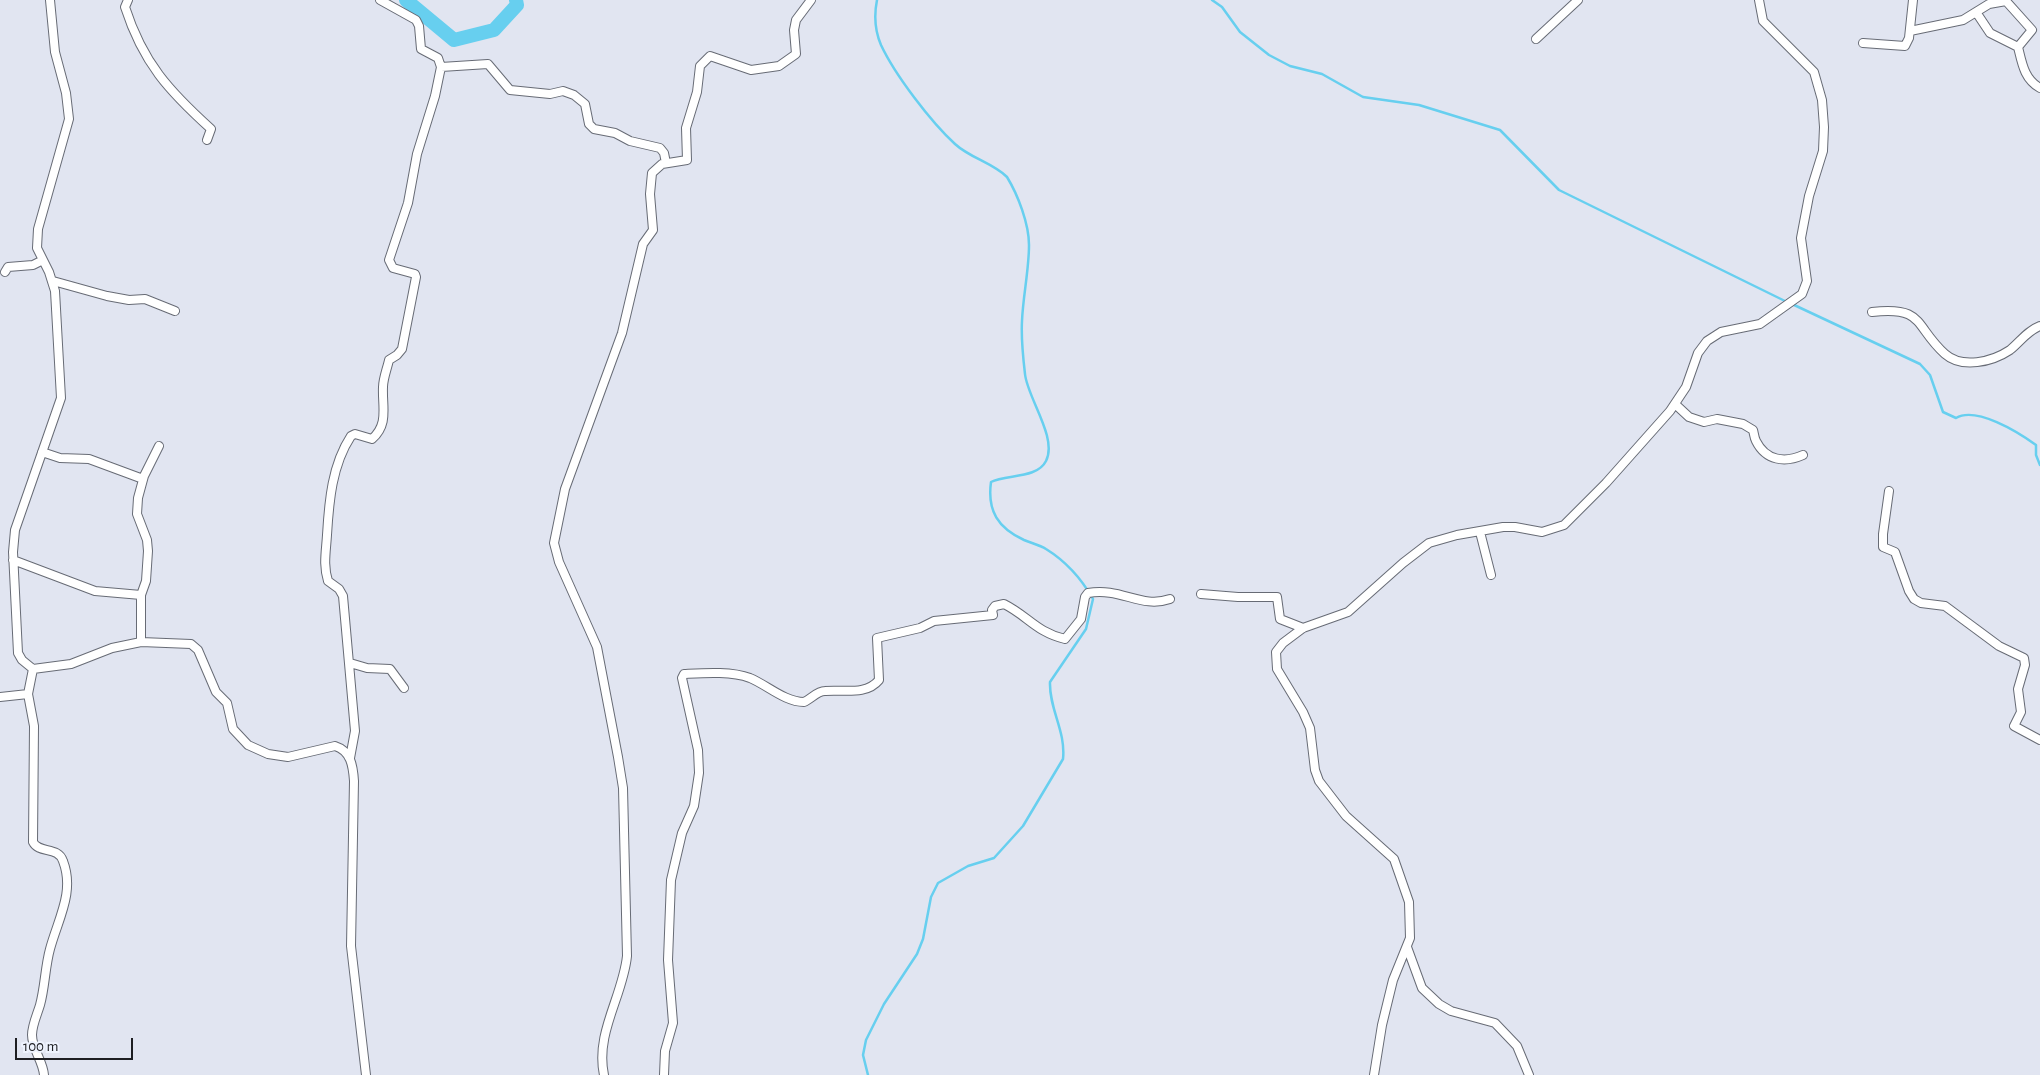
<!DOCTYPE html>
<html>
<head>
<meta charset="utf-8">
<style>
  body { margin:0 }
  #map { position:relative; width:2040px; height:1075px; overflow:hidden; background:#e1e5f1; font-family:"Alegreya Sans",sans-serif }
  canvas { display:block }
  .scale { position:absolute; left:15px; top:1038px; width:118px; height:22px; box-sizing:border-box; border:2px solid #1d1e22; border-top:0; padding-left:6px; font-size:15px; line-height:18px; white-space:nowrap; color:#1d1e22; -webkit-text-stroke:4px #eef3fe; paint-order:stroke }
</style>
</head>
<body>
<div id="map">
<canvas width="2040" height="1075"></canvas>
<div class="scale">100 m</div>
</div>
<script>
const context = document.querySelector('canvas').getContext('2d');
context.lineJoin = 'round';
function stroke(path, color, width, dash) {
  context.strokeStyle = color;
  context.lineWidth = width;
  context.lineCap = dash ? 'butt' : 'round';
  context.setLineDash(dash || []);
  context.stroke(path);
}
const stream = new Path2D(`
  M1212,0L1222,7L1240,32L1269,55L1290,66L1322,74L1363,97L1419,105L1500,130L1559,190L1787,302
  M1792,304L1920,364L1930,375L1943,412L1956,418C1976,406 2018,432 2036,445V455L2040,465
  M868,1075L863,1055L866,1040L884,1004L917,954L923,939L931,897L938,883L968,866L994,858L1023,826L1063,759C1066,731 1049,709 1050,682L1086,629L1093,599C1081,578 1067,562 1046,549C1040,545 1031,543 1024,540C998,528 987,511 991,482C1006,474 1037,479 1046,461C1058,438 1027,397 1025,374C1023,357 1021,338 1022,321C1023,296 1029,270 1029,245C1029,224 1018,195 1007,177C993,163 970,158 955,144C931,122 895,75 881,45C875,31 874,15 877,0`);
const river = new Path2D(`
  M406,0L454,40L494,30L517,5L516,0`);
const minor = new Path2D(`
  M50,0L55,52L66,93L69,119L38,229L37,248L49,272L55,291L61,398L15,530L13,552L18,653L22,660L33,669L71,664L112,648L141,642L191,644L198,650L216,692L227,703L233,729L248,745L268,754L288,757L335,746C351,751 353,766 354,781L351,946L366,1075
  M128,0L125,7C143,63 169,91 211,129L207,140
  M1976,12L1990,33L2018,47
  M1910,31L1963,20L1989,4L2006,1L2032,30L2018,47C2022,63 2024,79 2040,88
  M1536,39L1578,0
  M1863,43L1905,46L1909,38L1913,0
  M441,67L488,64L510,90L550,94L563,91L574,95L585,104L589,124L594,129L615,133L630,141L660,148L664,153L666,163
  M5,272L8,267L33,265L43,260
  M53,281L107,296L129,300L145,299L175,311
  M1872,312C1925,306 1914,326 1945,354C1962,369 1992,362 2010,350C2021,341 2027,331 2040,326
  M1675,404L1689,417L1704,422L1717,419L1743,424L1753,430C1754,433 1754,437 1756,441C1766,461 1785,463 1803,455
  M42,452L60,458L89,459L143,479
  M1889,491L1883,534V547L1895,552L1909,591L1914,599L1921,603L1945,606L1999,646L2024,658L2025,665L2018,689L2021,712L2014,726L2040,740
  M1480,532L1491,575
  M13,560L95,591L141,595
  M1201,594L1238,597H1277L1280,619L1303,628
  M141,642V595L146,581L148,551L147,540L137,514L138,498L144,476L159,446
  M350,663L367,668L390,669L404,688
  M28,694L34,726L33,842C39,854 58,846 63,861C75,892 58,919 50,949C45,967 45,987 40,1005C37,1015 32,1025 32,1035C32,1049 43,1061 44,1075
  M0,697L28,694L33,669
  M350,758L355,731L343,596L339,589L328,581C323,565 326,552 327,535C329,501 332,465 351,436L355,434L372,439C389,424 382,407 383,387C383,379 387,369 389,360L397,355L402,349L416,277L415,274L393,268L389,260L408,203L417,154L435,96L441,67L438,58L421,49L419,26L416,20L380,0
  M1407,947L1422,988L1439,1004L1451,1011L1495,1023L1517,1046L1529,1075
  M604,1075C595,1033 623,996 627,956L623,788L618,757L597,647L559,562L554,543L565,489L622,333L643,244L653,230L650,194L652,173L662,164L687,160L686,128L697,92L700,66L710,56L751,70L779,66L796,54L794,30L796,20L811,0
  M664,1075L665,1051L673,1023L668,960L671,880L682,833L694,806L699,773L698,750L682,678L684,674C704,673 731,671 750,678C767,685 785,702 804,702C811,699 817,691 825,691C842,689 866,696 879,680L877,638L920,628L934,621L993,615L992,610L995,606L1004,604C1028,616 1036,632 1065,639L1081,619L1085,597L1088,593C1121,587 1141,609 1170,599
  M1374,1075L1382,1025L1393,980L1410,938L1409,902L1394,859L1346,816L1319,781L1315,770L1310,728L1303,712L1277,669L1276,652L1283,643L1303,628L1348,612L1403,563L1429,543L1457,535L1503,527H1515L1542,532L1564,525L1606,483L1670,411L1686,387L1698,353L1707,341L1721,332L1760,324L1802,294L1807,281L1801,238L1809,196L1823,151L1824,127L1822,100L1814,72L1763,21L1759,0`);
stroke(stream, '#67cfef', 2.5);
stroke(river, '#67cfef', 14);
stroke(minor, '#676b75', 10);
stroke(minor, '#fff', 8);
</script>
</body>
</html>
